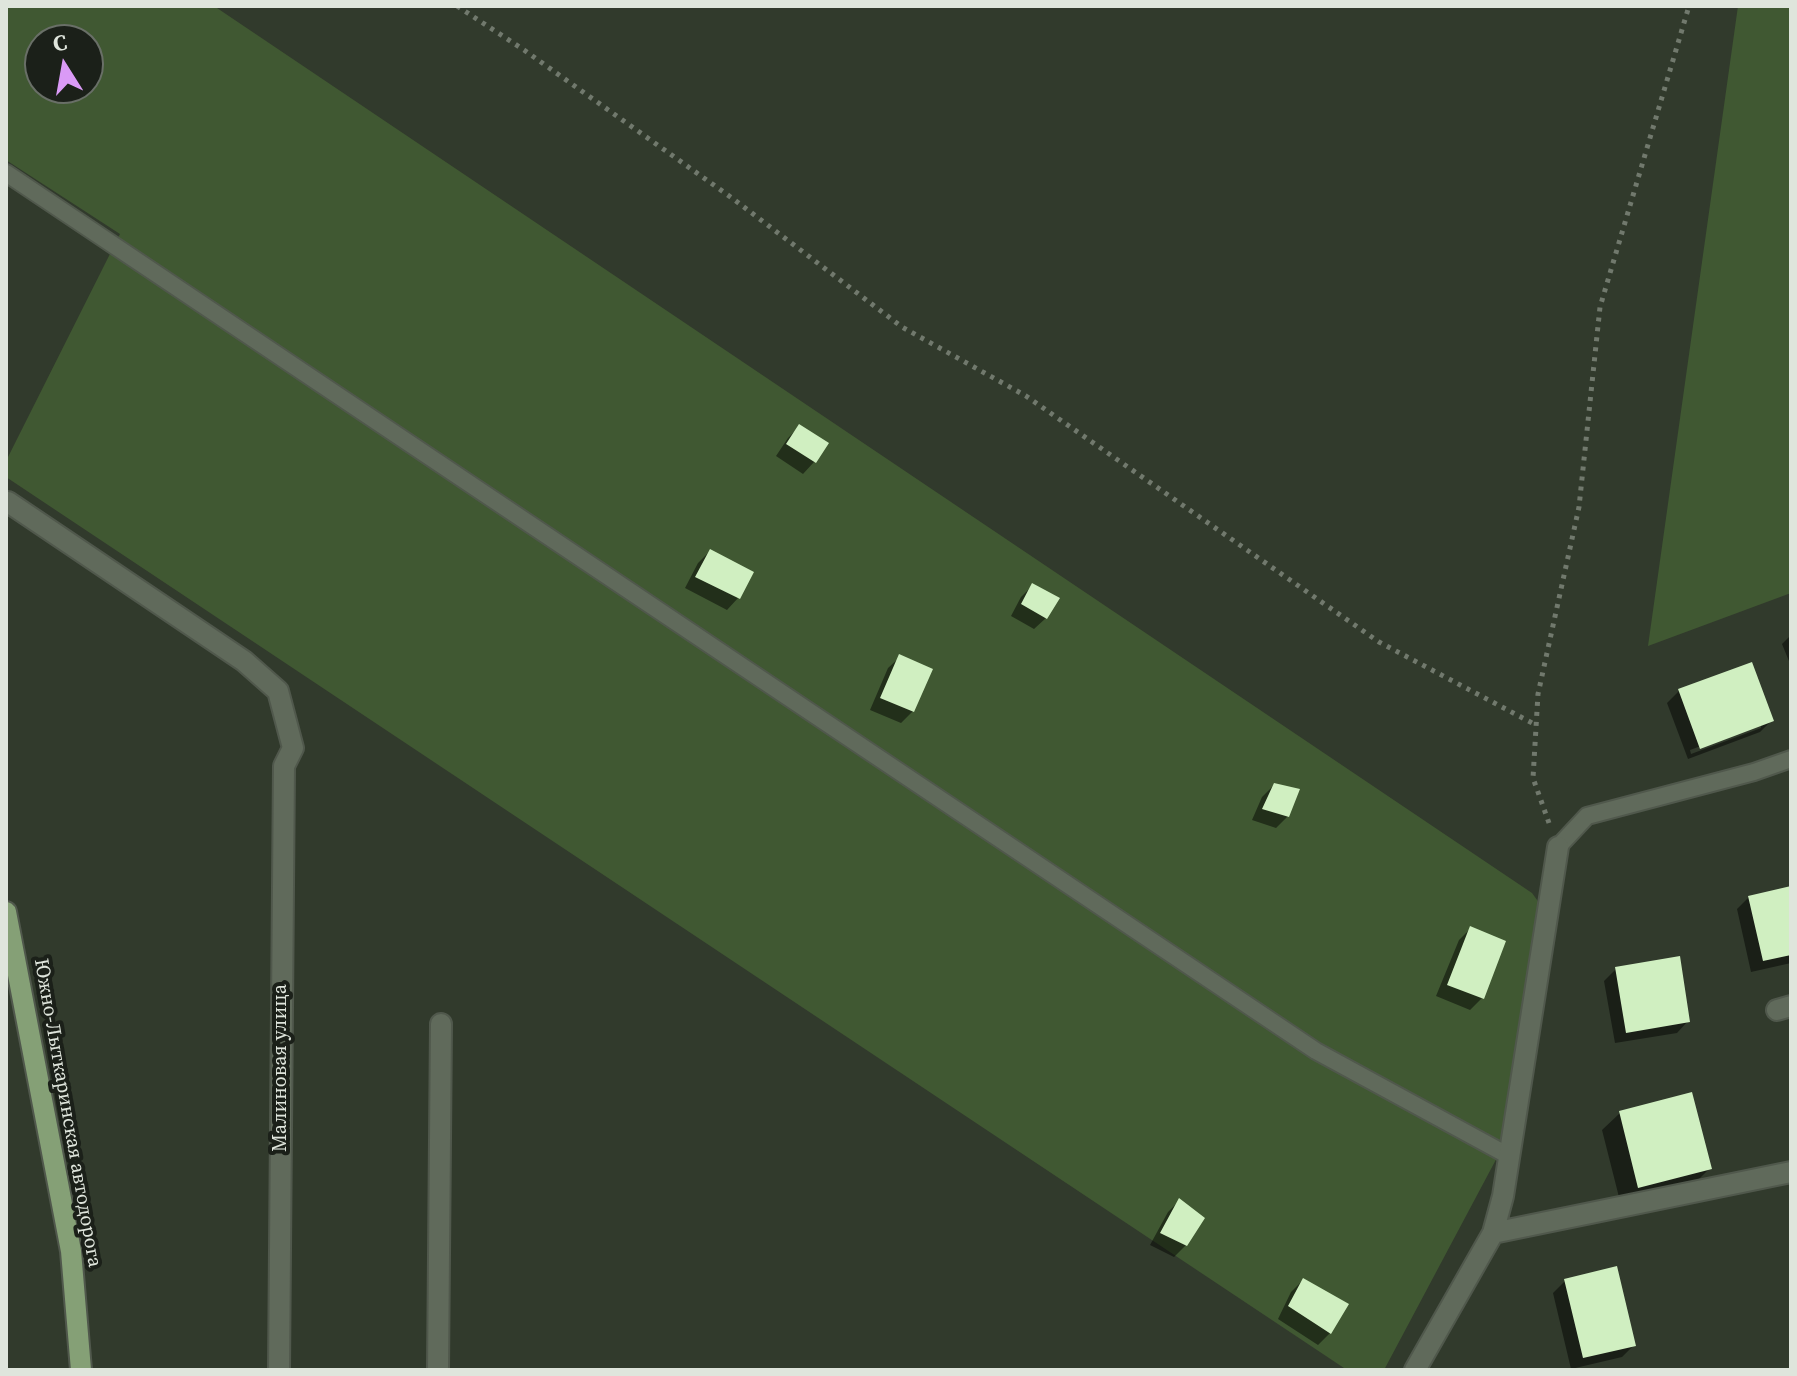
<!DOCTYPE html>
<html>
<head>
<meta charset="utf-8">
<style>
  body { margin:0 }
  #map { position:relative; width:1797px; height:1376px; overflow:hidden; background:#313a2c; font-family:"Source Serif 4",serif }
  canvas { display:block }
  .frame { position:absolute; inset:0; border:8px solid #dfe5dc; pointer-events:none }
  .north { position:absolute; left:24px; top:24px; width:80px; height:80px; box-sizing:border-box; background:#1b2019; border:2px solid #696f67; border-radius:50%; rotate:349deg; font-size:22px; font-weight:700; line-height:32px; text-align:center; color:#dfe5dc }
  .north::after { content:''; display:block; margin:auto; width:28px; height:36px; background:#da9af6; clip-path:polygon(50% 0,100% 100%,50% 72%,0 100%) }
</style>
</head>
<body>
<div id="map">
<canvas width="1797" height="1376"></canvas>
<div class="frame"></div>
<div class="north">С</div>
</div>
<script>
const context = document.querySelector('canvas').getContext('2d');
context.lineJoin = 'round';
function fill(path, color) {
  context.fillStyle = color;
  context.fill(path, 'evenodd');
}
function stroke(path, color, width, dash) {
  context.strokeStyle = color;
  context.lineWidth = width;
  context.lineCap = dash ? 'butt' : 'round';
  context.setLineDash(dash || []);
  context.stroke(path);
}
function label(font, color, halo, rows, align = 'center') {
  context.font = font + ' "Source Serif 4",serif';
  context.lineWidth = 8;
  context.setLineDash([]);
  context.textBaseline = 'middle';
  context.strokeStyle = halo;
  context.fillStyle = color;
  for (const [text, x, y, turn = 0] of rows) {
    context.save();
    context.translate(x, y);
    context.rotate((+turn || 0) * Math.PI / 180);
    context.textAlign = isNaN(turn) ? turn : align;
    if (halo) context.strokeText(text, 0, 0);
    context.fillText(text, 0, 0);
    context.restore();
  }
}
const green = new Path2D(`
  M6,6H214L1532,893L1545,911L1508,1137L1384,1370H1347L6,477V461L120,234L6,160ZM40,40H88V88H40Z
  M1738,6H1791V593L1648,646Z`);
const shadow = new Path2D(`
  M799,427L826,444L814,462L803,474L776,456L788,438Z
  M710,551L738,598L727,610L685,588L698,563Z
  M1033,585L1046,618L1034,629L1011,616L1021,597Z
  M1791,635V666L1782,644Z
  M900,657L913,711L901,723L870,710L888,668Z
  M1679,691L1772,720L1760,732L1688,759L1667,703ZM1761,724V728L1691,754L1690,750Z
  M1274,785L1288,816L1276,828L1252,820L1262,797Z
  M1791,888V963L1751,972L1737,909L1749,897Z
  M1470,929L1482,998L1470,1010L1436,996L1459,940Z
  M1616,969L1688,1021L1677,1033L1615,1043L1604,981Z
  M1620,1113L1709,1169L1692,1186L1621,1205L1602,1130Z
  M1179,1201L1186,1245L1174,1257L1150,1245L1168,1212Z
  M1303,1280L1330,1333L1318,1345L1278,1319L1291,1292Z
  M1565,1281L1634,1345L1622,1357L1571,1369L1553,1293Z`);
const building = new Path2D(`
  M799,424L829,443L816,463L786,444Z
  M710,549L754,572L740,599L695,577Z
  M1032,583L1060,598L1047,619L1021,604Z
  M899,654L933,669L914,712L880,698Z
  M1752,662L1774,721L1700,749L1678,689Z
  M1274,783L1300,789L1289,817L1262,809Z
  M1791,886V955L1763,961L1748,896Z
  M1470,926L1506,941L1484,999L1447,985Z
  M1680,956L1690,1022L1626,1033L1615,967Z
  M1692,1092L1712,1169L1638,1188L1619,1111Z
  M1179,1198L1205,1218L1187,1246L1160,1233Z
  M1617,1266L1636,1346L1583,1358L1564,1279Z
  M1303,1278L1349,1304L1331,1334L1288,1306Z`);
const path = new Path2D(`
  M457,6L524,50L732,198L902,327L1026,396L1379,642L1536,725
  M1549,823L1533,778L1538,694L1579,507L1600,307L1689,6`);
const lane = new Path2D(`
  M6,173L1316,1051L1509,1156
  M1558,847L1587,816L1754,772L1791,759`);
const street = new Path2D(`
  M8,502L244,661L278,691L293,748L284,766L279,1370
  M1777,1010L1791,1006
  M1493,1233L1791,1172
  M438,1370L441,1024
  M1415,1370L1493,1233L1503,1196L1558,847`);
const primary = new Path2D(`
  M6,912L71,1251L81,1370`);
const streetNames = [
  ["Малиновая улица",281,1068,-90],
  ["Южно-Лыткаринская автодорога",67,1113,80]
];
fill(green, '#405832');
fill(shadow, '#0007');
fill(building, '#d0efc1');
stroke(lane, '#50584c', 20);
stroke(street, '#50584c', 24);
stroke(primary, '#50584c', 24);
stroke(path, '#71796d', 5, [4, 6]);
stroke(lane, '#606a5b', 16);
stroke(street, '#606a5b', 20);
stroke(primary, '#85a076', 20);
label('20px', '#dfe5dc', '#1b2019', streetNames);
</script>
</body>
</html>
